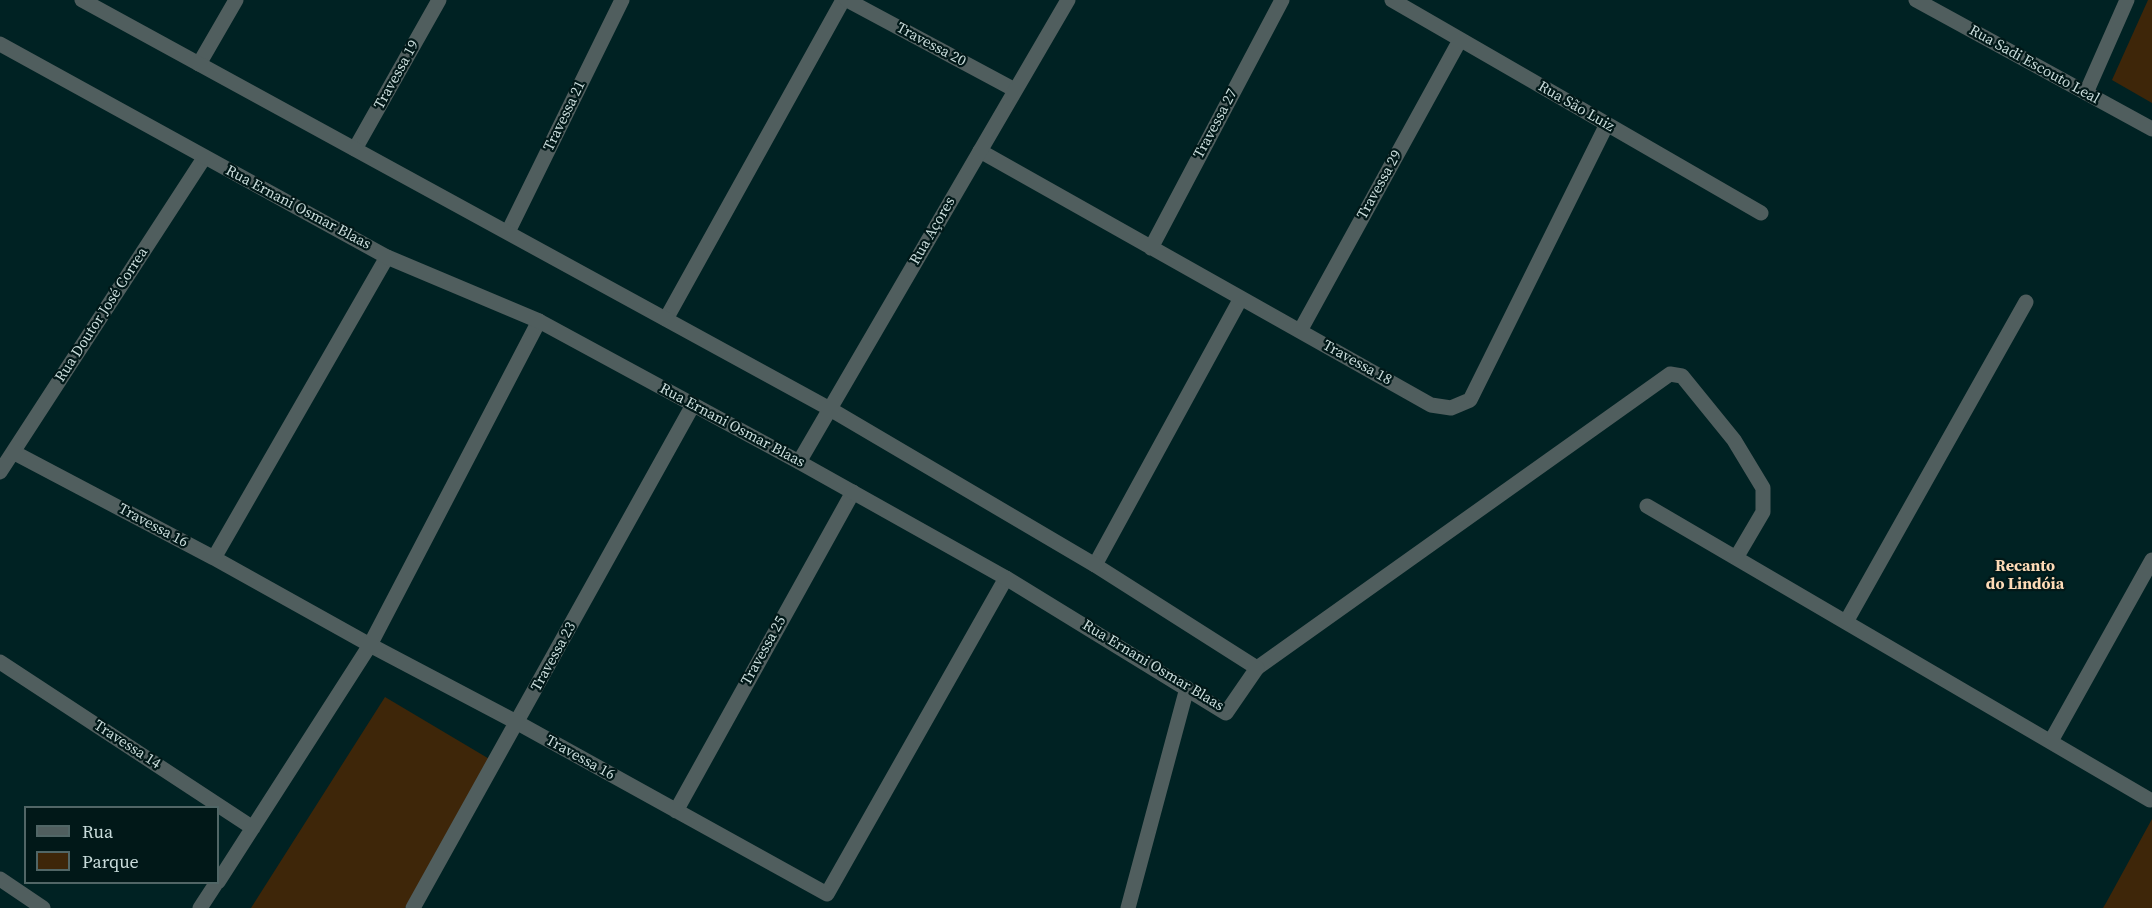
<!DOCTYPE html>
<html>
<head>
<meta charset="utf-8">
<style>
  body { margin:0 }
  #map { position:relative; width:2152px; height:908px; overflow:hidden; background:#002223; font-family:"Source Serif 4",serif }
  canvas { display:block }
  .legend { position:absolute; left:24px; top:806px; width:195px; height:78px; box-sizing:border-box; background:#011818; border:2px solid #516666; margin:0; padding:8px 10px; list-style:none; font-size:18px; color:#c9dcdb }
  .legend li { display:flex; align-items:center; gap:12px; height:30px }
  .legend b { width:30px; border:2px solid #516666 }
</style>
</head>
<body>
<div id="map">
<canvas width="2152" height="908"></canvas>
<ul class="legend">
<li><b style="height:8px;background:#505e5e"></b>Rua</li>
<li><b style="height:16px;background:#3e2609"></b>Parque</li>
</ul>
</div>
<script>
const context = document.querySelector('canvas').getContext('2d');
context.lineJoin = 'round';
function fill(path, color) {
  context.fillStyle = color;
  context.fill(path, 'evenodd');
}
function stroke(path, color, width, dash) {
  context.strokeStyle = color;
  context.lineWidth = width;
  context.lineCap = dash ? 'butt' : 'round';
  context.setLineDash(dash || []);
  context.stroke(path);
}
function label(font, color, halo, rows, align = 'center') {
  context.font = font + ' "Source Serif 4",serif';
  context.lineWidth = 4.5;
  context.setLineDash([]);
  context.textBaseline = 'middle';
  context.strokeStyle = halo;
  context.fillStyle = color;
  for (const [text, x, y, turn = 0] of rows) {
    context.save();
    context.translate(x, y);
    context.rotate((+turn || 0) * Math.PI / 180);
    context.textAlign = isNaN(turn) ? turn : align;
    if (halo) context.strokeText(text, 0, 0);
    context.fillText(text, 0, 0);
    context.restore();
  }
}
const green = new Path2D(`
  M2148,0H2152V103L2112,80Z
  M385,697L491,760L405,908H251Z
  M2152,819V908H2103L2106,903Z`);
const service = new Path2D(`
  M199,64L236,0
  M355,149L439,0
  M666,319L843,0`);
const minor = new Path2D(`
  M847,0L1015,90
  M1392,0L1761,213
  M1916,0L2152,129
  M2086,93L2127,0
  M980,151L1431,405L1451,408L1470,400L1607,124
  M508,232L622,0
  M1151,248L1282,0
  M1300,331L1460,40
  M13,452L214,558L370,645L518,723L827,894L1006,578
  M0,472L204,158
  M1647,506L2150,800
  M214,558L387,257
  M1095,565L1241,298
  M1846,622L2026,302
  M0,662L253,828
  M1257,668L1670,374L1682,376L1734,440L1763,488V512L1736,558
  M2051,741L2152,560
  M676,811L853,492
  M0,879L43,908
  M218,882L370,645L539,321
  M200,908L217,882
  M413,908L693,405
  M1128,908L1187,688`);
const tertiary = new Path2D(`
  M0,44L387,257L539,321L799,462L1006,578L1226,713L1257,668L1095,565L830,409L82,0
  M799,462L1068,0`);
const streetNames = [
  ["Travessa 20",931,45,28],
  ["Rua Sadi Escouto Leal",2034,65,29],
  ["Travessa 19",397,75,-61],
  ["Rua São Luiz",1576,107,30],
  ["Travessa 21",565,116,-64],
  ["Travessa 27",1216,124,-62],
  ["Travessa 29",1380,185,-61],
  ["Rua Ernani Osmar Blaas",298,208,28],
  ["Rua Açores",933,231,-60],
  ["Rua Doutor José Correa",102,315,-57],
  ["Travessa 18",1357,363,29],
  ["Rua Ernani Osmar Blaas",732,426,28],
  ["Travessa 16",153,526,28],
  ["Travessa 25",764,651,-61],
  ["Travessa 23",554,657,-61],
  ["Rua Ernani Osmar Blaas",1153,666,31],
  ["Travessa 14",127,745,33],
  ["Travessa 16",580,758,29]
];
const neighbourhoodNames = [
  ["Recanto",2025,567],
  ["do Lindóia",2025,585]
];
fill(green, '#3e2609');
stroke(service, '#505e5e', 15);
stroke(minor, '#505e5e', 15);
stroke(tertiary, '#505e5e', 15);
label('15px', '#c9dcdb', '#011818', streetNames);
label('bold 16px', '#fddbb7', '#011818', neighbourhoodNames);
</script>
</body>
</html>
